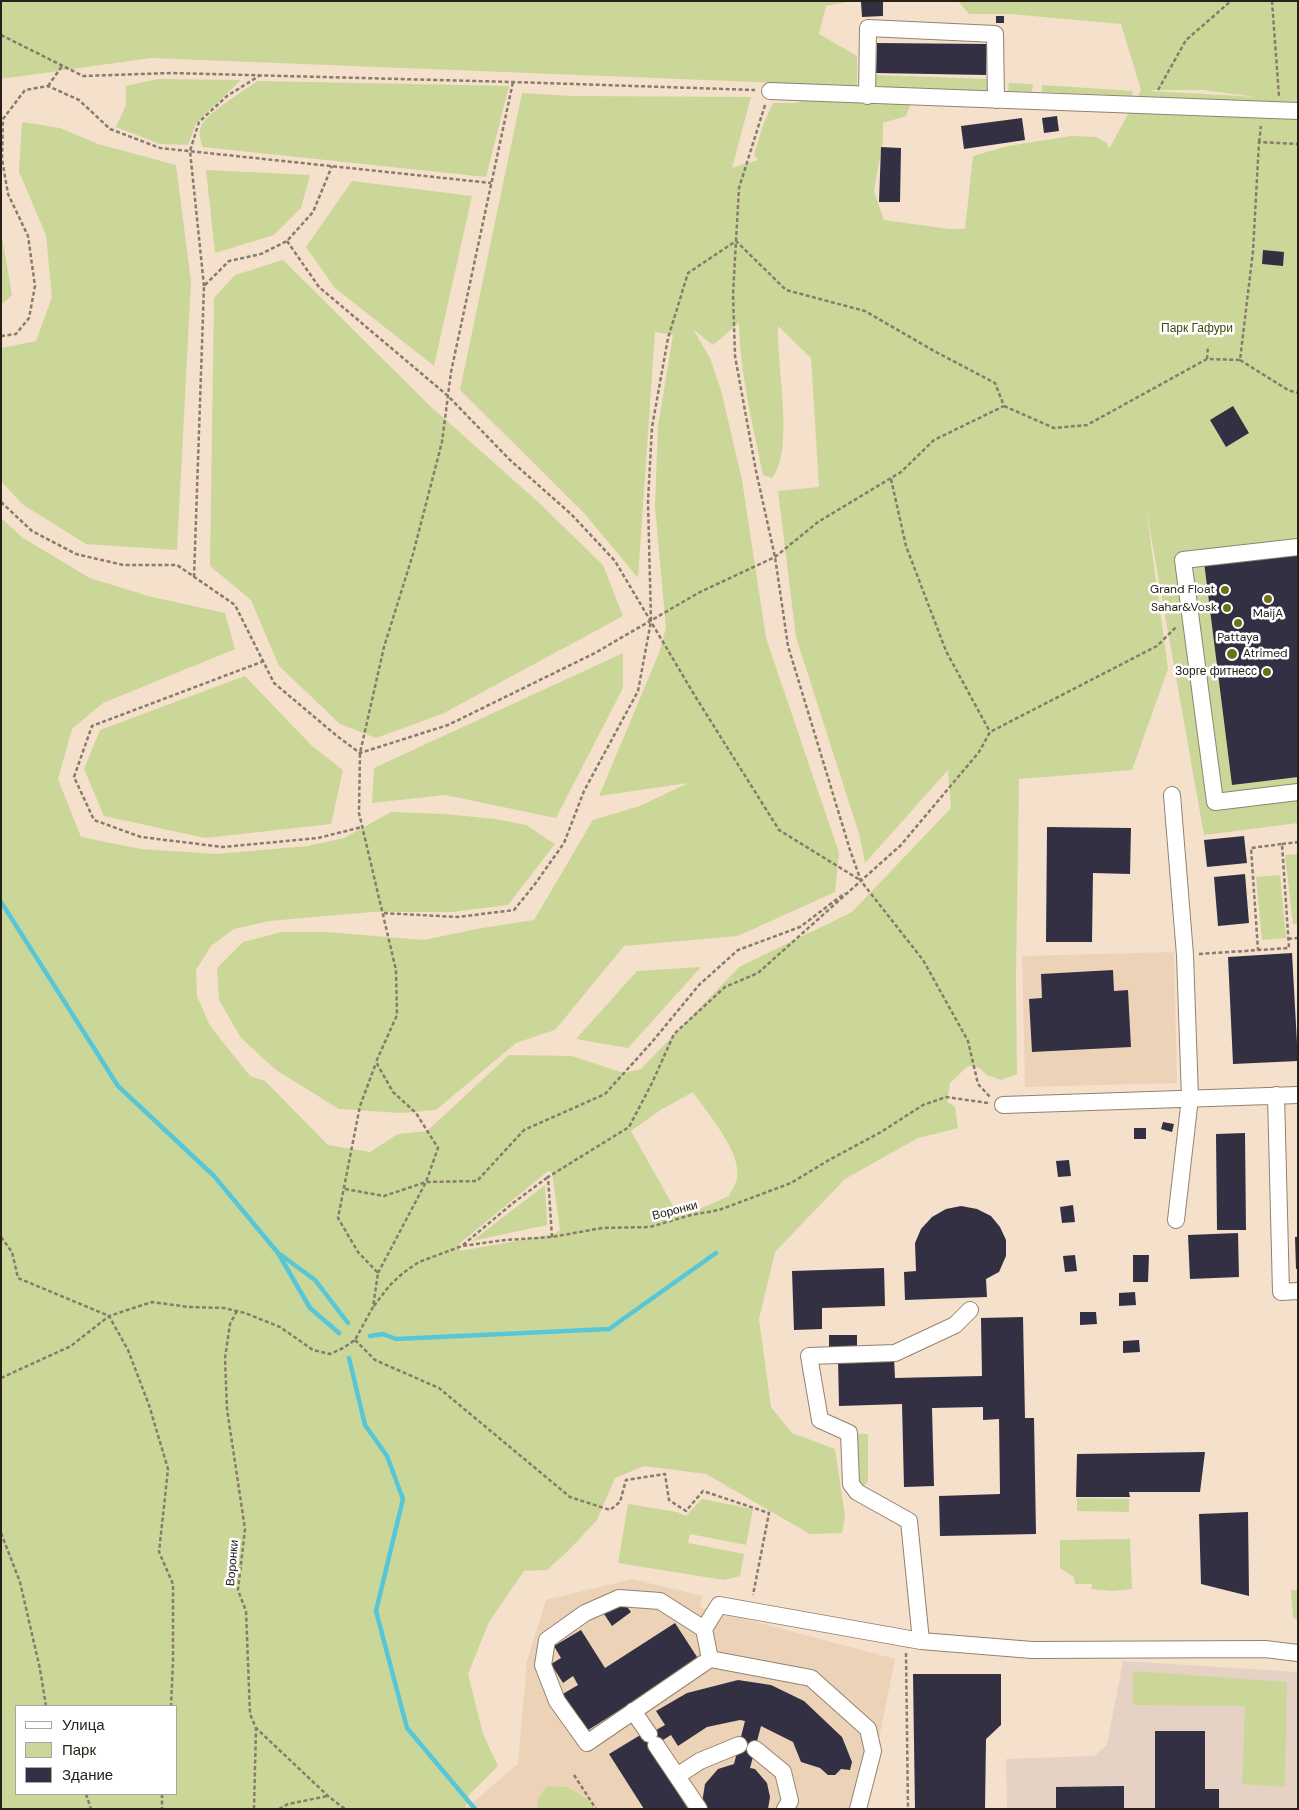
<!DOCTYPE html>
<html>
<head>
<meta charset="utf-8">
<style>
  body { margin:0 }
  #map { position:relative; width:1299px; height:1810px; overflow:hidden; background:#f4e0cb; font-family:"DM Sans",sans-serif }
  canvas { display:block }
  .frame { position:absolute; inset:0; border:2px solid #282119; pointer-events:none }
  .legend { position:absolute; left:15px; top:1705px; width:162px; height:90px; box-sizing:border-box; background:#fff; border:1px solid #a9a6a3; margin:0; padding:6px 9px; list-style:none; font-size:15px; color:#282119 }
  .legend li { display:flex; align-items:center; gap:10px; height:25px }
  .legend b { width:25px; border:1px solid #a9a6a3 }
</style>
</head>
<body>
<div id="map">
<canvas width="1299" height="1810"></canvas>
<div class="frame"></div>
<ul class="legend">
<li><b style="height:6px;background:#fff"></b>Улица</li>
<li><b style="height:14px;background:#cbd799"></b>Парк</li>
<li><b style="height:14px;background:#343044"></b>Здание</li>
</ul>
</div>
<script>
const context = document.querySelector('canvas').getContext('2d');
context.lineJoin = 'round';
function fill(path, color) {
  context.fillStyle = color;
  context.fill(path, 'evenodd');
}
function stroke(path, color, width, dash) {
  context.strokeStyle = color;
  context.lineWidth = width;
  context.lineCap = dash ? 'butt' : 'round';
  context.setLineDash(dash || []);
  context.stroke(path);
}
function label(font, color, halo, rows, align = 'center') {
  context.font = font + ' "DM Sans",sans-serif';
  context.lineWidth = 5;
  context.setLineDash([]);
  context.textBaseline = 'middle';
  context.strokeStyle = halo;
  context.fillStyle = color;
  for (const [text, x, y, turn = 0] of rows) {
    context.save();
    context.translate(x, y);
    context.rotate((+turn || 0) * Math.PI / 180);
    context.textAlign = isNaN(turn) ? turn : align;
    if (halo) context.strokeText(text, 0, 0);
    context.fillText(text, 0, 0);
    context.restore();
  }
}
const commercial = new Path2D(`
  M1123,1661L1298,1672V1809H1007L1006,1759L1094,1756L1107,1745Z`);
const built = new Path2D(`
  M1174,952L1177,1083L1025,1087L1022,956Z
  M632,1579L703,1596L700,1607L895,1659L865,1809H465L518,1764L527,1661L546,1600Z`);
const green = new Path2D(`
  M1,1H853L826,6L819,34L857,56V86L151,58L1,79Z
  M958,1H1298V823L1204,835L1146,508L1168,669L1132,770L1019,779L1016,976L1017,1074L1001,1080L987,1075L978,1067L968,1066L950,1083L947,1102L955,1107L958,1128L918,1138L845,1179L775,1252L759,1319L771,1407L792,1433L835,1449L845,1516L842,1533L810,1534L706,1474L644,1466L615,1478L597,1520L568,1551L547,1570L524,1571L489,1622L468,1674L483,1734L498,1766L469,1795L465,1809H1V518L23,538L90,578L148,596L225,613L235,649L103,703L72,729L58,779L81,837L141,849L217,854L308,846L344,838L391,812L445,814L495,819L526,825L555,844L508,905L452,912H372L269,921L234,929L211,946L196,970L197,996L210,1026L250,1076L265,1081L328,1145L370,1152L398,1134L427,1131L509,1055L572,1056L624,1073L641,1069L739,967L852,912L951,808L948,770L865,863L860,837L796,637L778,491L819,487L811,358L778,326C776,361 795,452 772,478L763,475C753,425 740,375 739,323L713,345L693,329L710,358L721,390L742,480L766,638L839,853L835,892L738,936L624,946L555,1030L516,1043L436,1110L401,1113L339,1109L276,1070L241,1038L219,1000L217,968L243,942L282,932H327L424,940L482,928L534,920L593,820L640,806L688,783L599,796L659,653L666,628L655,507L658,426L673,335L655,332L638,578L584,513L460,390L522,93L572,96L751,97L732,168L758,160L754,155L763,125L773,103H795L811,98L856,103L870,101L911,103L906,116L883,123V140L874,191L884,220L949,229H965L973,156L1008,146L1071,136L1096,137L1107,143L1109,149L1141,90L1121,24L1010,14H969ZM1151,90H1203L1256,97L1152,91ZM693,1092C707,1113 742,1152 737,1178C736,1184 731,1191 729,1196L688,1214L672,1204L631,1131L662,1109ZM548,1171L552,1172L560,1230L554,1234L460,1251L459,1244ZM16,1706H176V1794H16Z
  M875,75L989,79L988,91L874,87Z
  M158,79L241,80L196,123L188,145L160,144L116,127L126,105V86Z
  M258,81L509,86L486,177L203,147C200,141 198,132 202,124C207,114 247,88 258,81Z
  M1009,83L1033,84L1032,92L1008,91Z
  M1042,85L1133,91L1132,96L1042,92Z
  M22,122L60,128L98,144L176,165L191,281L177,550L86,544L22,504L1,481V348L36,341L52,297L46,235L19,172Z
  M206,170L310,175L301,208L274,235L215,253Z
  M352,181L472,196L434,366L335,288L306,247Z
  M1,231L12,295L1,305Z
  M283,260L429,405L537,501L603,565L623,616L442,714L376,738L340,724L279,666L251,600L210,566L214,298L235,275Z
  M623,653V688L556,818L445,795L372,803L374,768Z
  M245,676L311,745L343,770L331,824L205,838L104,816L84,769L100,730Z
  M1298,854V924H1293L1285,855Z
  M1280,875L1286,938L1262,940L1256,877Z
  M701,967L628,1048L576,1039L637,971Z
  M545,1185L547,1225L472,1241Z
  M858,1434H868V1481L865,1485L861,1486L857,1483Z
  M1077,1498L1129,1499V1512L1077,1511Z
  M702,1499L753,1509L746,1545L690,1534L688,1543L744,1554L740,1576L724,1580L618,1563L628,1504L677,1512L686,1516Z
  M1130,1539L1132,1589L1112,1591L1091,1589L1092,1584H1075L1074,1577L1060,1568V1540Z
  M1291,1590H1298V1620L1293,1618Z
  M1133,1671L1287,1682L1285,1787L1242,1784L1245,1706L1133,1705Z
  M548,1786L568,1787L591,1802L595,1809H537L538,1798Z`);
const stream = new Path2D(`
  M1,902L118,1086L214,1176L278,1253L310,1308L339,1333
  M281,1255L315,1280L348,1323
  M370,1336L383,1334L396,1339L609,1329L716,1253
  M349,1358L365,1425L387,1456L403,1499L376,1611L407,1728L475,1809`);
const building = new Path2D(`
  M883,1V16L862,17L861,2Z
  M996,16H1004V23H996Z
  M877,43L987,44L986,75L876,73Z
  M1057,116L1059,131L1044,133L1042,118Z
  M1022,118L1025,140L964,149L961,126Z
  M881,147L901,148L900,202H879Z
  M1263,250L1284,252L1283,266L1262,264Z
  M1233,406L1249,433L1226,447L1210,420Z
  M1298,551V777L1232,785L1204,562Z
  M1047,827L1131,828L1130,874L1093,873L1092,942H1046Z
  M1244,836L1247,863L1207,867L1204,840Z
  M1245,874L1249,923L1218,926L1214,877Z
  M1292,953L1298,1061L1233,1064L1228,957Z
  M1113,970L1114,991L1128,990L1131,1047L1032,1052L1029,999L1042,998L1041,974Z
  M1163,1122L1174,1124L1172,1132L1161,1129Z
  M1134,1128H1146V1139H1134Z
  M1245,1133L1246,1230H1217L1216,1134Z
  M1069,1160L1071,1176L1058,1177L1056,1161Z
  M1073,1205L1075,1222L1062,1223L1060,1207Z
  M961,1206L977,1209L991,1216L1000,1227L1006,1240V1256L999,1272L986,1279L987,1297L905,1300L904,1272L916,1271L915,1243L921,1229L932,1217L946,1209Z
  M1238,1233L1239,1277L1190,1279L1188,1235Z
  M1295,1237H1298V1269H1296Z
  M1075,1255L1077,1271L1065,1272L1063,1256Z
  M1133,1255H1149L1148,1282H1133Z
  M884,1268L885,1306L822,1308V1329L794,1330L792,1271Z
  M1135,1292L1136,1305L1119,1306V1293Z
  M1080,1312H1096L1097,1324L1080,1325Z
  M1023,1317L1025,1418H1034L1036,1534L940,1536L939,1496L1000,1494L999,1419L983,1420V1407L932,1408L934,1486L904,1487L902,1404L839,1406L838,1359L894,1357L895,1378L982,1376L981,1318Z
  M829,1335H857V1349H829Z
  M1139,1340L1140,1352L1123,1353V1341Z
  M1205,1452L1200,1492H1129L1130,1497H1076L1077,1454Z
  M1248,1512L1249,1596L1201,1584L1199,1514Z
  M622,1600L631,1612L612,1626L604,1614Z
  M675,1623L699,1660L585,1732L561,1695L578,1685L573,1676L563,1683L551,1664L561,1658L554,1646L581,1630L605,1668Z
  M913,1674H1001V1725L986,1739L985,1809H915Z
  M738,1680L771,1685L804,1701L842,1737L852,1762L850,1770L841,1769L835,1775H828L820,1768L801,1762L793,1742L761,1726L750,1768L755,1769L767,1783L770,1797L768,1809H704L702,1803L705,1784L718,1769L734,1764L745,1721L740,1720L707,1727L678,1746L671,1735L650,1748L688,1809H644L609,1754L642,1734H649L665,1725L656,1711L687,1693Z
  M1155,1731H1205V1789H1219V1809H1155Z
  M1124,1786V1809H1056V1787Z`);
const path = new Path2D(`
  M1272,1L1279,96
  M1,35L83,76L171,73L513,82L755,90
  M48,86L62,66
  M1158,90L1186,40L1231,1
  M765,105L739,188L733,294L735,356L756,471L775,557L788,646L850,850L861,881L923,960L968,1041L978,1084L991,1098
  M1259,142L1261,126
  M287,241L319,287L448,396L510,460L571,514L615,561L695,696L779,830L860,880
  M204,286L190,151L199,122L227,96L259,76
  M1,336L16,334L29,318L35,286L28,236L8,194L2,159L3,119L25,90L48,86L79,100L110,129L160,148L491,183
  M1207,359L1208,346
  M1240,360L1288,390L1298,393
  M1004,406L1054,428L1087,425L1207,359L1240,360L1253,251L1259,142L1298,144
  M891,479L906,546L946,651L990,732
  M1,502L32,531L76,554L123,565H177L235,605L274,683L337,736L360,753L448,725L595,653L700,592L775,557L818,522L901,472L934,440L1004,406L995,383L934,351L865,311L786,290L736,241L688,273L668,338L652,427L648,501L651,621L638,691L584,791L564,843L535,884L514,910L458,917L382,913
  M194,577L204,286L229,261L261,254L287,241L313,212L332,166
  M264,661L92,726L74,777L94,820L141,837L223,847L318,838L362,827
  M1282,844L1298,842
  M1288,939L1298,938
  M1199,954L1289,948L1282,844L1251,848L1258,950
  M345,1189L384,1196L426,1182L477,1181L524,1130L605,1094L652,1042L699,985L738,950L800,927L845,893
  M1,1237L12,1252L18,1278L109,1316L128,1350L149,1405L168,1469L159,1552L173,1584V1661L171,1706
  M552,1237L548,1177L629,1127L652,1083L674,1034L725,987L758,973L901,845L979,752L990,732L1157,646L1177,626
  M463,1245L513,1203L548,1177
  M378,1273L426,1182L438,1148L416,1113L393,1092L376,1062L397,1015L396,970L359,813L360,753L384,647L413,554L442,442L451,372L513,82
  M374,1306L389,1286L403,1273L419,1262L462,1246L505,1240L552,1237L602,1228L650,1227L691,1215L719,1210L791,1183L829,1160L881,1132L923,1105L946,1097L988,1103
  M237,1311L230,1324L225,1358L227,1409L245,1529L238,1590L246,1611L250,1714L256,1728L328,1796L345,1809
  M355,1340L375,1360L439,1388L570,1497L610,1510L620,1502L626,1480L665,1474L669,1500L686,1511L703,1491L769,1513L753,1595
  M1,1378L71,1346L109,1316L152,1302L189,1307L224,1308L245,1313L280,1327L313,1350L330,1354L343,1348L355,1340L373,1307L378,1273L358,1252L338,1218L360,1106L376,1063
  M1,1533L20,1582L40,1669L46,1706
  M906,1653L908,1809
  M574,1775L596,1809
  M86,1794L91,1809
  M162,1794V1809
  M254,1809L256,1728
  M279,1809L288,1804L328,1796`);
const minor = new Path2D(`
  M770,91L1298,111
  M867,96L868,28L995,34L996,100
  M1298,547L1183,560L1215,802L1298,792
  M1172,795L1185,955L1190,1098L1176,1220
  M1276,1095L1281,1292L1298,1291
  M1003,1105L1298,1095
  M704,1629L660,1601L619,1598L585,1613L547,1640L543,1665L557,1701L587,1743L710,1659
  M921,1641L909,1521L857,1492L851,1484L849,1433L820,1420L809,1356L895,1353L955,1325L970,1310
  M633,1711L649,1734
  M656,1745L699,1809
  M755,1749L783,1772L790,1801L785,1809
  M677,1776L700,1761L739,1745
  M858,1809L873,1751L868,1729L811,1678L710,1659L704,1629L719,1605L921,1641L1032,1650L1265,1649L1298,1653`);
const markers = [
  [1225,590,5,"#6f7116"],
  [1268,599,5,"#6f7116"],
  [1227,608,5,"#6f7116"],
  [1238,623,5,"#6f7116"],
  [1232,654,6,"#6f7116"],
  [1267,672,5,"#6f7116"]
];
const parkNames = [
  ["Парк Гафури",1197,329]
];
const poiNames = [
  ["Grand Float",1215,590],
  ["Sahar&Vosk",1217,608],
  ["MaijA",1268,614,"center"],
  ["Pattaya",1238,638,"center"],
  ["Atrimed",1243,654,"left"],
  ["Зорге фитнесс",1257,672]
];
const streetNames = [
  ["Воронки",675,1211,-14],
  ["Воронки",233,1563,-85]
];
fill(commercial, '#e6d2c4');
fill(built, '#ecd3b8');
fill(green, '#cbd799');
stroke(stream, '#57c6d7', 4.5);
fill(building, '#343044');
stroke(minor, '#94826f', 18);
stroke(path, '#887b6d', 2.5, [4, 2.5]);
stroke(minor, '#fff', 16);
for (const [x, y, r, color] of markers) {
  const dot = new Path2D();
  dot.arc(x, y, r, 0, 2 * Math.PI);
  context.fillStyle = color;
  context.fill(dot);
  stroke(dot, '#fff', 2);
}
label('12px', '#424a0f', '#fff', parkNames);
label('12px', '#282119', '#fff', poiNames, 'right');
label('12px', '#282119', '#fff', streetNames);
</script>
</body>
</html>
